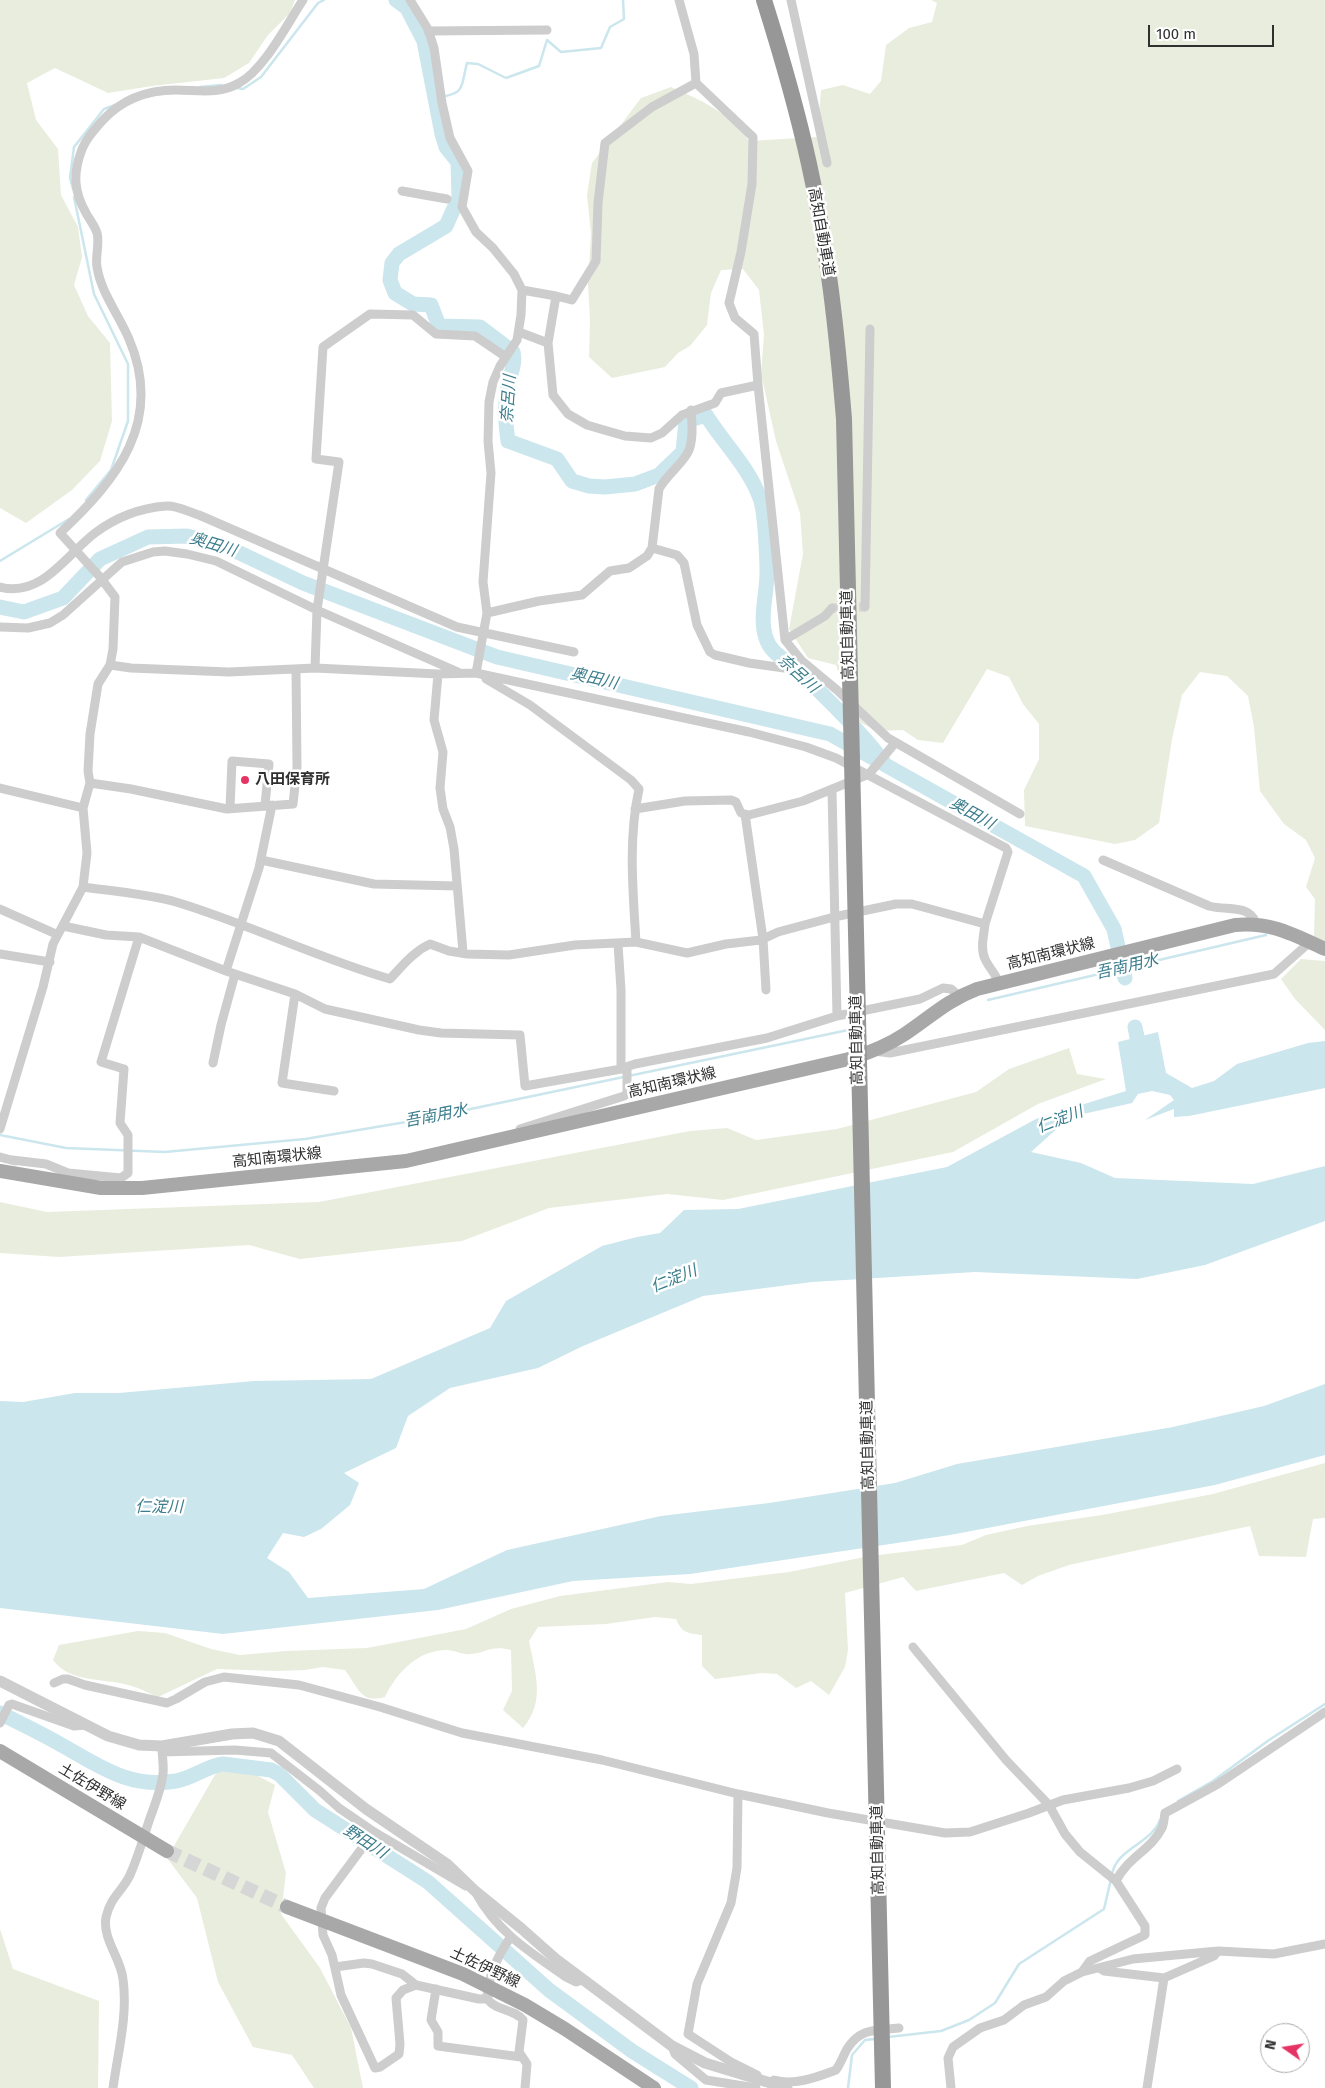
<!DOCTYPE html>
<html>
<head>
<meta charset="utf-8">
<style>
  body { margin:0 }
  #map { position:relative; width:1325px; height:2088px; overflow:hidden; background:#fff; font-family:"Fira Sans",sans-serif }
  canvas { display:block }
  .north { position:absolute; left:1260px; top:2023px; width:50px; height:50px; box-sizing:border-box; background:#fff; border:1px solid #acacac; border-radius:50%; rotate:283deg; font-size:14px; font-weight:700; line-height:20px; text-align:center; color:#303030 }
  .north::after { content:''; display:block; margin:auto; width:18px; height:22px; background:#e53464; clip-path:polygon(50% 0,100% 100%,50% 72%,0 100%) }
  .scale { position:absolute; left:1148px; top:25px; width:126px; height:22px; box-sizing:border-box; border:2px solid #303030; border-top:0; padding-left:6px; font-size:15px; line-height:18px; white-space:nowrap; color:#303030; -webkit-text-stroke:4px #fff; paint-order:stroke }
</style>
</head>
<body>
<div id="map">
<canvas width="1325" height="2088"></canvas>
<div class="north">N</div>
<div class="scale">100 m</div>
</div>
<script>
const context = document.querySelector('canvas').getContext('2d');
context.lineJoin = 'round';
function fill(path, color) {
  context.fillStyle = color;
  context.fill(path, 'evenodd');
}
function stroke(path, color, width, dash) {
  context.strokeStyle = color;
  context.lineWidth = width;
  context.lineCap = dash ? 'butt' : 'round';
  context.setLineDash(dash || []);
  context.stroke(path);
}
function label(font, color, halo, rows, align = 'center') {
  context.font = font + ' "Fira Sans","Noto Sans JP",sans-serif';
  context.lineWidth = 5;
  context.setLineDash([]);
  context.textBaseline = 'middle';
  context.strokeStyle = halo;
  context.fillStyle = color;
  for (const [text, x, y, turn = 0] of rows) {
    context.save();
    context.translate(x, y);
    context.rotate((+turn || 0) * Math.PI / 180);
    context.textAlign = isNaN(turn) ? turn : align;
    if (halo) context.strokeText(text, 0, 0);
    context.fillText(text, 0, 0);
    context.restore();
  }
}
const green = new Path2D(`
  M0,0H295L290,13L268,35L249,63L224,78L152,86L108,93L55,68L27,83L36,120L58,149L61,195L78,227L82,257L74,285L88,316L110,343L112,421L100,461L72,490L26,523L0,508Z
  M931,0H1325V942L1314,938L1315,899L1306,887L1315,858L1306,840L1284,824L1260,791L1254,727L1248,696L1227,676L1200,672L1182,695L1172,739L1159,823L1135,840L1115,844L1025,826L1024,790L1039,759V724L1023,704L1009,677L987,669L943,743L918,740L903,730L876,731L853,718L836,665L808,658L789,629L803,554L800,513L776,441L761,374L764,335L759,290L743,269L721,270L711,293L707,325L690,346L678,353L665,367L612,378L589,357L590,321L588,284L591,234L587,195L592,163L641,98L671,87C699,99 732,114 749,141L817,137L821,90L843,85L870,94L881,81L886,45L909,28L932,22L937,3Z
  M1301,959L1325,961V1030L1295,999L1281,979Z
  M1069,1048L1077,1074L1106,1079L1038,1104L953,1152L723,1200L667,1194L549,1208L462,1241L300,1259L249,1245L59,1257L0,1253V1202L47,1212L319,1202L690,1131L727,1128L756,1140L837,1129L976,1092L1009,1069Z
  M1325,1463V1518L1313,1519L1306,1557L1259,1556L1250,1526L1069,1565L1038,1576L1022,1585L1004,1573L916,1591L903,1577L845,1593L848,1650L845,1667L829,1695L811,1681L796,1688L777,1674L762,1673L715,1679L702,1666V1635C687,1633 682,1633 676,1619L655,1617L606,1624L538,1627L529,1641C535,1673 546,1701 523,1728L503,1710L512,1691L511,1650C490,1645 488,1653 470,1654C462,1655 454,1650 447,1650C418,1650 397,1672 385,1697C360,1704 358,1687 345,1670L323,1667L305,1670L277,1671L217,1669L158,1697C148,1693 138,1687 128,1685C103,1678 70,1683 53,1660L59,1645L138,1631L165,1633L211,1649L240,1655L286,1651L367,1648L466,1629L511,1609L560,1596L668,1582L691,1584L789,1572L870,1556L962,1545L986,1535L1027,1526L1102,1515L1213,1494Z
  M219,1768L245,1769L275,1785L268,1812L286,1873L281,1914L320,1968L351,2028L363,2088H314L292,2055L253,2047L218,1982L197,1898L167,1858Z
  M0,1929L13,1969L99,2001L98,2088H0Z`);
const water = new Path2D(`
  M1158,1032L1166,1073L1192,1088L1214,1081L1237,1064L1308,1043L1325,1041V1088L1189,1116L1174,1117V1109L1145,1120L1174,1100L1170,1095L1152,1091L1138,1094L1132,1103L1070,1117L1031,1152L1081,1163L1115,1178L1253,1184L1325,1166V1221L1205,1265L1137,1279L975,1272L812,1282L703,1296L583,1346L538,1368L450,1388L408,1416L396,1448L344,1473L359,1483L350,1505L321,1529L304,1537L283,1533L267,1558L289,1572L308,1598L424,1589L507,1550L661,1516L769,1503L895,1483L957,1464L1173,1427L1264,1406L1325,1384V1455L1215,1485L950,1535L690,1574L573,1581L438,1610L223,1634L0,1608V1401L23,1402L75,1393H119L254,1381L371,1379L490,1328L506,1301L602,1246L637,1237L660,1233L684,1210L738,1209L947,1167L1036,1119L1126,1091L1118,1042Z`);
const stream = new Path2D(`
  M200,87L221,85
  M237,88L243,89L261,77L318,3L324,0
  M436,98C465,93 460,91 467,63L478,64L506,78L539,66L547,40L561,52L601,48L610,27L624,19L623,0
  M73,189L70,178L74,147L104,109L115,105
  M74,197L94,294L128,364V421L111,470L86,500
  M0,561L69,519
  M988,1000L1266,935
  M0,1135L66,1148L165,1152L305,1139L418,1120L853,1029
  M1178,1801L1213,1781L1269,1740L1325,1704
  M1112,1874C1117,1848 1151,1844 1160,1820
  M888,2037L941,2031L969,2020L995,2003L1019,1964L1104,1909L1111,1879
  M848,2088L852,2055L865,2040L875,2039`);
const river = new Path2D(`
  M396,0L407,8L424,41L442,134L446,147L458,162L459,197L446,226L399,254L392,263L390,280L395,293L413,304L431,305L439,326L480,327L513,352C516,363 510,375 508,386C504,406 505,422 508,441L557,459L572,481L589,486L605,487L635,484L659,475L683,452L686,421L706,415C724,444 750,468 761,501C765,515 767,557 767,573C767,594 759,618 766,638C770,653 786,660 797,670C827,698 858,728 883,761
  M0,607L24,612L63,598L100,559L148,537L187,536L225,546L303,583L497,657L830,734L1084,876L1114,929L1125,978
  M1135,1027L1141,1057
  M0,1713C19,1723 39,1732 58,1743C98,1765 128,1789 176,1781C193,1778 207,1766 223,1764L271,1770L279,1774L315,1810L428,1882L549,1990L632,2051L691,2088`);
const minorTunnel = new Path2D(`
  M832,608L865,607`);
const primaryTunnel = new Path2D(`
  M167,1851L287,1907`);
const minor = new Path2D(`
  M410,0L428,29L434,48L442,103L450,138L468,171L462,207L476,232L493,248L514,274L522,290L521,315L517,340L500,366L493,382L489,402L488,441L491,473L483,582L487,613L476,673
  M791,0L827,163
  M428,31L547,30
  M696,83L753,137L752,184L741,252L729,303L735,318L754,334L758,385
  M402,191L447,199
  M522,290L556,296L548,343
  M556,296L572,300L596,261L598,203L605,143L652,107L696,83L694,54L679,0
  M519,332L548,343L553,395L568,414L587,425L604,430L625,436L651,438L662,433L682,415L715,403L721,393L758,385L785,640L802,661L837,690L888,738L1020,814
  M652,548L677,555L684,563L697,625L710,652L715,655L749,663L784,668L802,661
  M0,587C42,598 66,555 95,533C115,518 140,508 166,506C176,505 189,512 199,515L457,627L574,652
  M865,607L870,329
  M487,613L539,601L582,595L610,571L629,568L647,556L652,548L659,489C666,476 679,467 687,454C694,443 692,423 691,410
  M0,627L28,628L50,623L63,615L122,562L153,552L165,551L187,554L216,561L317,610L458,672
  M785,640L825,616L832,608
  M110,665L131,668L229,672L315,668L438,674L476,673L749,732L806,747L836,758L1006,848L1008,852L985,924
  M315,668L317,610L339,462L316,459L323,347L370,314L413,315L436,334L475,336L506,357
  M438,674L434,720L443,752L440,788L443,809L450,827L454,849L463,952
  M486,679L530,705L631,780L639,789C628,839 633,891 636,942
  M90,783L131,789L227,809L293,804L297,767L296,670
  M0,788L83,808
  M832,790L837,1016
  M230,808L232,761L269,764L265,805
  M635,809L685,801L731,800L736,802L741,813L749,815L803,801L869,774L895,743
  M745,814L763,939L766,990
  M261,860L374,884L457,886
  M1103,860L1209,906C1227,911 1249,904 1256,923
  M83,887C112,891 148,894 176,902C249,924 317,958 390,979C403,965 413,952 430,944L449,951L467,954L509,955L575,945L636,942L687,953L726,944L761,940L778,932L834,917L896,904H912L985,924C984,935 980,948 985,959C989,968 996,974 999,983
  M0,909L56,934
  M63,926L106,935L139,937L226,971L295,994L325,1009L419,1030L441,1033L520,1035L525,1086L621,1069L629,1066
  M618,944L621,990V1069
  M0,954L50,962
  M226,971L259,868L272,805
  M295,994L282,1083L334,1091
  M874,1051L890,1053L1274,974L1310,942
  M213,1063L221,1025L235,974
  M0,1129L43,987L53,944L83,887L87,853L83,808L90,783L88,771L90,734L98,684L110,665L113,649L115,597L100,577L60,533C118,479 164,421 129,339C119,315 101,293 97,267C95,256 100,243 97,233C95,226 89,219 86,213C74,192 73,174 81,152C85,140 94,130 102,121C122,99 147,90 176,90C198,90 218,95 239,83C264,70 287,24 303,0
  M520,1129L624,1096L627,1094V1069L629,1066L635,1064L767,1038L837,1016L920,999L943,988L951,989L959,996
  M0,1157L15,1161
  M12,1160L46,1164L68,1173L121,1178L128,1173V1135L120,1123L124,1069L101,1062L139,937
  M913,1647L1006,1760L1049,1805L1065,1834L1080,1852L1116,1881L1145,1926V1935L1090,1961L1082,1972
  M54,1683L63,1679H68L85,1685L167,1703L176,1699L205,1682L224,1677L299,1685L380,1707L462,1733L602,1760L738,1794L828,1813L945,1833L970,1832L1029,1813L1063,1800L1129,1788L1153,1781L1177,1769
  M0,1723L9,1705L12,1704L74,1726L85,1725
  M162,1752L235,1750L271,1753L320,1791L339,1808L374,1832L466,1886
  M738,1794L737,1868L731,1903L697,1984L688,2034L731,2062L757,2075
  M374,1832L325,1898L321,1908L323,1935L332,1955L341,1995L375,2068L380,2067L399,2054L400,2044L396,1998L403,1990L416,1985
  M1116,1881C1127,1858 1151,1850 1162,1828C1164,1824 1164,1818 1165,1813L1218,1784L1325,1712
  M476,1893C498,1933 530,1952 566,1977L576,1982L582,1980
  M510,1938C497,1957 487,1977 488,2000C497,2011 515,2009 523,2020L519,2052L527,2064L525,2088
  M335,1967L364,1963L372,1964L402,1974L416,1985L479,1999H485L488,1993
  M1099,1968L1104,1971L1164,1978L1214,1956L1218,1951
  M436,1989L431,2020L438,2032V2046L521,2057
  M672,2046L675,2054L706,2080L756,2088
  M774,2080C795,2086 817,2077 836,2070C841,2063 843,2056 847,2049C861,2027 876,2031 899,2028
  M113,2088C118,2051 128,2016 123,1979C121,1958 102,1939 106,1917C111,1896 122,1892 130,1875C138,1857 143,1839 149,1821C154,1806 161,1791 163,1774C164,1765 162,1756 162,1748
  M951,2088L948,2058L953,2047L980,2028L1004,2020L1024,2005L1046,1997L1064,1981L1082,1972L1133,1959L1218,1951L1274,1954L1325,1944
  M1147,2088L1164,1978`);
const tertiary = new Path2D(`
  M0,1681L108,1736L139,1745L162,1746L232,1734L253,1733L279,1741L366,1809L447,1864L474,1890L522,1929L557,1960L672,2046L705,2063L787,2088`);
const primary = new Path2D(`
  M0,1171L101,1188H142L406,1161L849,1059C869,1053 887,1046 905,1034C932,1016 946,1001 977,989L1235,925C1272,922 1292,934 1325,949
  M0,1751L167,1851
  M287,1907L463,1974L525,2005L565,2029L654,2088`);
const motorway = new Path2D(`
  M764,0C781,54 797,109 809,164C828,248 837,334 844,419L883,2088`);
const markers = [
  [245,780,5,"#e53464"]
];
const streetNames = [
  ["高知自動車道",821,232,80],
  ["高知自動車道",848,635,-91],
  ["高知南環状線",1051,954,-14],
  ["高知自動車道",857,1040,-91],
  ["高知南環状線",672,1083,-13],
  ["高知南環状線",277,1158,-6],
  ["高知自動車道",868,1445,-91],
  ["土佐伊野線",92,1787,31],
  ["高知自動車道",878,1850,-91],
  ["土佐伊野線",485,1968,25]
];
const poiNames = [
  ["八田保育所",255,780]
];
const waterNames = [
  ["奈呂川",509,399,-86],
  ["奥田川",213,545,17],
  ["奈呂川",798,674,42],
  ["奥田川",594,679,13],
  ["奥田川",972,814,29],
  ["吾南用水",1127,967,-13],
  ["吾南用水",436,1116,-11],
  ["仁淀川",1060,1120,-21],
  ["仁淀川",674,1279,-22],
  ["仁淀川",159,1508],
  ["野田川",365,1842,33]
];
fill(green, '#e9edde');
fill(water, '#cbe6ed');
stroke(stream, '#cbe6ed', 2.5);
stroke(river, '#cbe6ed', 15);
stroke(minorTunnel, '#d6d6d6', 9, [9, 4.5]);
stroke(primaryTunnel, '#d6d6d6', 14, [14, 7]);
stroke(minor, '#cdcdcd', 9);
stroke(tertiary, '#cdcdcd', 11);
stroke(primary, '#a8a8a8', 14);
stroke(motorway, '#979797', 16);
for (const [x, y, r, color] of markers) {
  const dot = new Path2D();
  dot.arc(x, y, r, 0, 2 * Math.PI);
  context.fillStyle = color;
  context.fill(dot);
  stroke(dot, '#fff', 2);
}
label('15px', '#303030', '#fff', streetNames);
label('bold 15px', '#303030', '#fff', poiNames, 'left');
label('italic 16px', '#3b7d8c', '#fff', waterNames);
</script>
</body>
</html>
